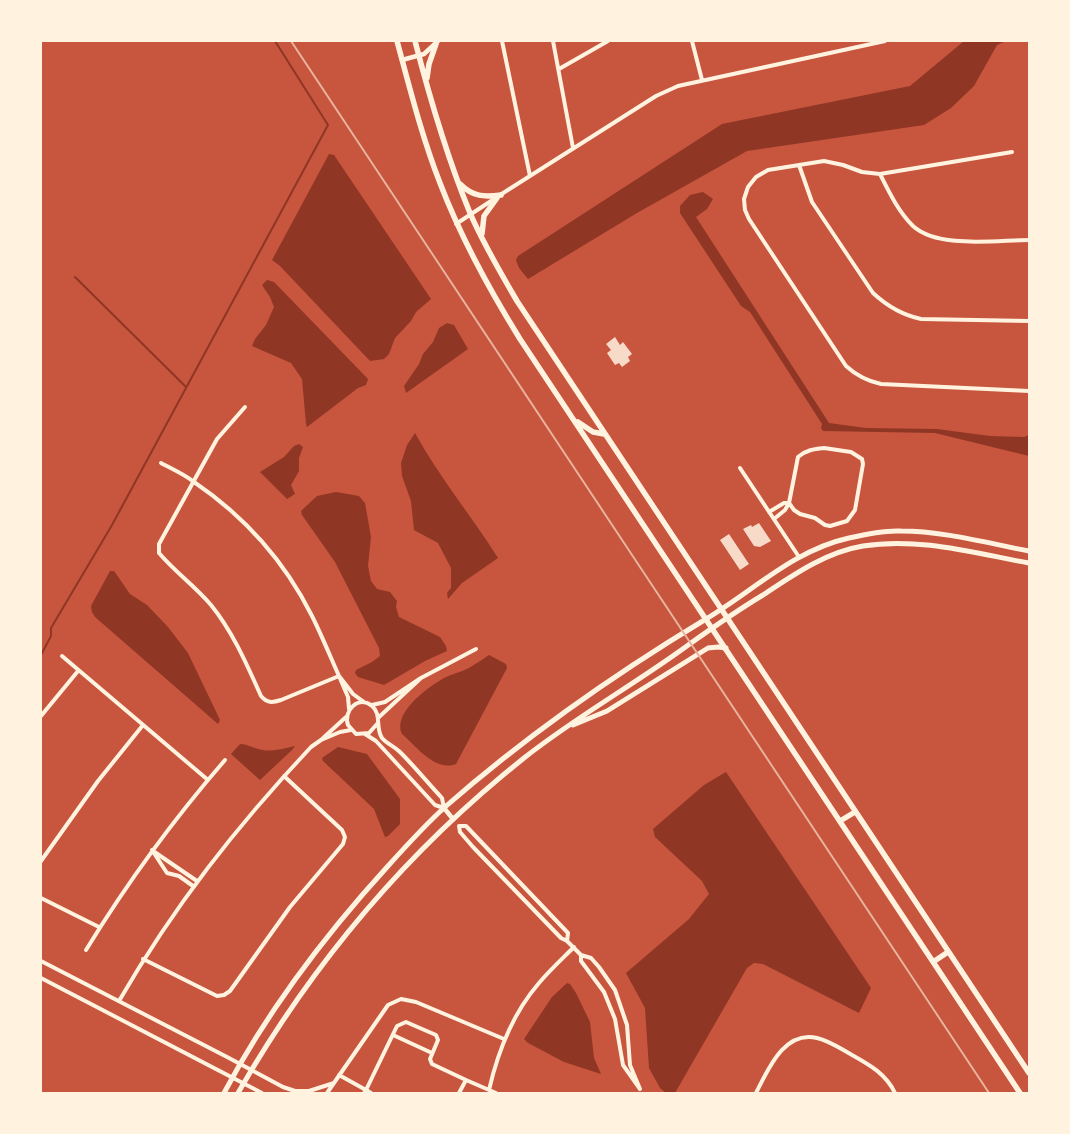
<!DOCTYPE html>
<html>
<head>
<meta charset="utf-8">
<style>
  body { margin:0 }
  #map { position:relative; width:1070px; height:1134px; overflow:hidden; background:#c8553d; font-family:Barlow,sans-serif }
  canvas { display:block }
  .frame { position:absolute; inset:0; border:42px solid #fff3e0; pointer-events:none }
</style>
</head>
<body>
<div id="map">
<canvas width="1070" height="1134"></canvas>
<div class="frame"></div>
</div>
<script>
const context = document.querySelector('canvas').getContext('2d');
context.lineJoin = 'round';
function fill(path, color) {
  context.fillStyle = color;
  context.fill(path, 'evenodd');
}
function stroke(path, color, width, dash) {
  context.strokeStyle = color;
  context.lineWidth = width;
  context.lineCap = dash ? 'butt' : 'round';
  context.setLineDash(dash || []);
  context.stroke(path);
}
const water = new Path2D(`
  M964,41H1006L997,45L974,86L951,108L924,125L747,151L637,213L528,279L519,268L516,260L518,256L722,124L910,86Z
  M329,154L334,155L431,299L416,312L411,321L395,338L389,354L384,359L370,361L280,266L272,260Z
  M703,192L713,199L707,209L696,217L829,423L866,428L937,429L990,436L1024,437L1029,435V456L935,433L823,431L821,428L822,424L750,312L741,306L680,213V206L690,195Z
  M267,280L274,282L368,379L366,385L358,388L307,427L306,424L302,379L291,363L252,346L255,339L266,325L274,307L270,297L262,285Z
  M447,323L454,325L468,349L406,393L404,386L419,364L423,354L433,342L439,328Z
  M415,433C439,477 471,515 498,558L462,583L448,599L447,593L451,588V568L438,543L414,530L411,501L402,476L401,463L407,445Z
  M299,444L303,447L299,458V471L291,485L295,494L287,499L260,472L284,457L294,446Z
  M336,492L359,496L365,503L371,537L368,566L371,581L377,589L390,592L397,601L396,607L399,617L440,637L446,646L447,651L425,661L384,685L358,677L355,673L356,670L372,662L380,656L379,648L335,562L302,515L301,511L317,496Z
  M110,571H114L130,594L147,605L168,627L188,653L220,720L218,724L95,617L92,612L91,606Z
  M489,655L506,664L507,668L456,764C435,772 416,746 402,734C392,713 428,687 444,678C452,674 461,672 469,668C476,664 483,659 489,655Z
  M240,744C248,744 255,749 263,750C273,752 285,748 295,746L292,750L260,780L231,754Z
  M338,747L367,754L400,799V824L388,836L385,837L374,809L323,761L322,758Z
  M726,772L871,988L859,1013L763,964L754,963L747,968L675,1093H666L660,1088L649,1068L645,1008L626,973L689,919L709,894L702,881L655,837L653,829L704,785Z
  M567,983L570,984L576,993L590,1022L594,1058L601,1074L564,1062L528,1043L524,1039L552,997Z`);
const stream = new Path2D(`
  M75,277L186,387
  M41,655L51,636V628L112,525L328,125L275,41`);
const building = new Path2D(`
  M615,337L620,345L623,342L632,354L628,357L630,361L622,367L619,363L615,365L607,353L611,350L606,344Z
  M759,523L771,541L760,547L754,546L743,529L751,525L752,527Z
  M729,534L749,564L740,570L720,540Z`);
const minor = new Path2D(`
  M502,41L530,176
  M553,41L573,148
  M692,41L702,80
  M559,69L608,41
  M1012,152L880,174L862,172L843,165L824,161L768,170L756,177L748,187L744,199L745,210L749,219L846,366C857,376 867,381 881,384L1029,391
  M799,165L812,202L873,293C887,306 902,315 921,319L1029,321
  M880,174C889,192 898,211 913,226C938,249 997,240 1029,240
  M500,195L656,96L678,86L885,41
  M456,224L494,199
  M824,448L851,452L862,459L863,464L855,510L847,521L830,526L825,525L815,518L800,514L794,510L789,503L798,457C806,450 814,449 824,448Z
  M161,463C172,469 184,474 194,482C244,516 285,562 312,616C322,636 330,656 339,676L281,700C272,703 267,703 261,696C247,665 233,632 211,605C195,586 175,572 159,553V544L217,439L245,407
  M740,468L799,557
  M769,512L784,503H789L785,510L774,519
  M62,656L208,780
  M421,678L476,649
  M372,705L385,702L421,678L378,718
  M349,709L348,697L339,676L353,694L364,702
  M41,716L78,671
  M346,717L321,740L340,732L351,730
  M365,734L376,741L435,805L444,808L442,798C428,783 415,767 400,752C394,746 387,744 382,738C375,728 382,714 372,706C358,695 343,711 348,725L356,734L369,733L377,724
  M459,826H466L568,933L567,941L561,938L473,847L460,832Z
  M152,850L167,873L179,876L193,886
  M153,851L197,881
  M41,861L98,781L143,725
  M41,898L99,927
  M567,941L581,955L591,958L599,967L615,990L627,1025L630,1065L640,1089L623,1065L615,1019L604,992L581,961V955
  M86,950C127,883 173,820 225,760
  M143,959L217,996L224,995L230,991L290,907L343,844L345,837L342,830L284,776
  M41,961L229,1058L283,1087L295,1091H309L334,1083
  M41,978L262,1093
  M119,1001C174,906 236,827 311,747L321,740
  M393,1035L432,1053
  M339,1075L366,1090L397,1026L406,1022L436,1035L438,1040L430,1059L432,1064L466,1080
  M489,1090C498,1051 513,1013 539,983C550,970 562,959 574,947
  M327,1093L388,1005L401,999L416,1002L504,1039
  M364,1093L366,1090L371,1093
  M459,1093L466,1080L496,1093
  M756,1093C768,1070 784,1030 817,1038C830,1041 841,1049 852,1055C870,1065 886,1074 895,1093`);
const tertiary = new Path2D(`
  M402,60L424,54L438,41
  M444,808L453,819`);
const secondary = new Path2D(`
  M573,725L607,711L708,648L718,647L726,648
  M224,1093C268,1010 325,935 388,866C406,846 425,825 445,807C526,736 615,674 706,619C753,591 794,550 849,538C866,534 884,530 901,531C943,531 987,543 1029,551
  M238,1093C312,964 407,851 524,758C577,716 637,683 691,643C715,626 738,610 763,595C793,575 826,552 863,546C918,537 974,553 1029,563`);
const primary = new Path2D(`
  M397,41C410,89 422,137 440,183C461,238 489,289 520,339L1020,1093
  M415,41C430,99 447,157 470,213C483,243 500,272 517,301L1029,1073
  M427,78L429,64L436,44
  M460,184C473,197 484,197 501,195
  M482,234L484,216L497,198
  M578,422L593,432L604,434
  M840,821L855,812
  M933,962L948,952`);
const rail = new Path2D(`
  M291,41L989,1093`);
fill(water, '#8f3625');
stroke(stream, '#8f3625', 2);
fill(building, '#f7dbc8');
stroke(minor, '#fff3e0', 4);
stroke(tertiary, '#fff3e0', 4.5);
stroke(secondary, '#fff3e0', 5);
stroke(primary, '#fff3e0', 5.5);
stroke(rail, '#e9b49f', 2);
</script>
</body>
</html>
